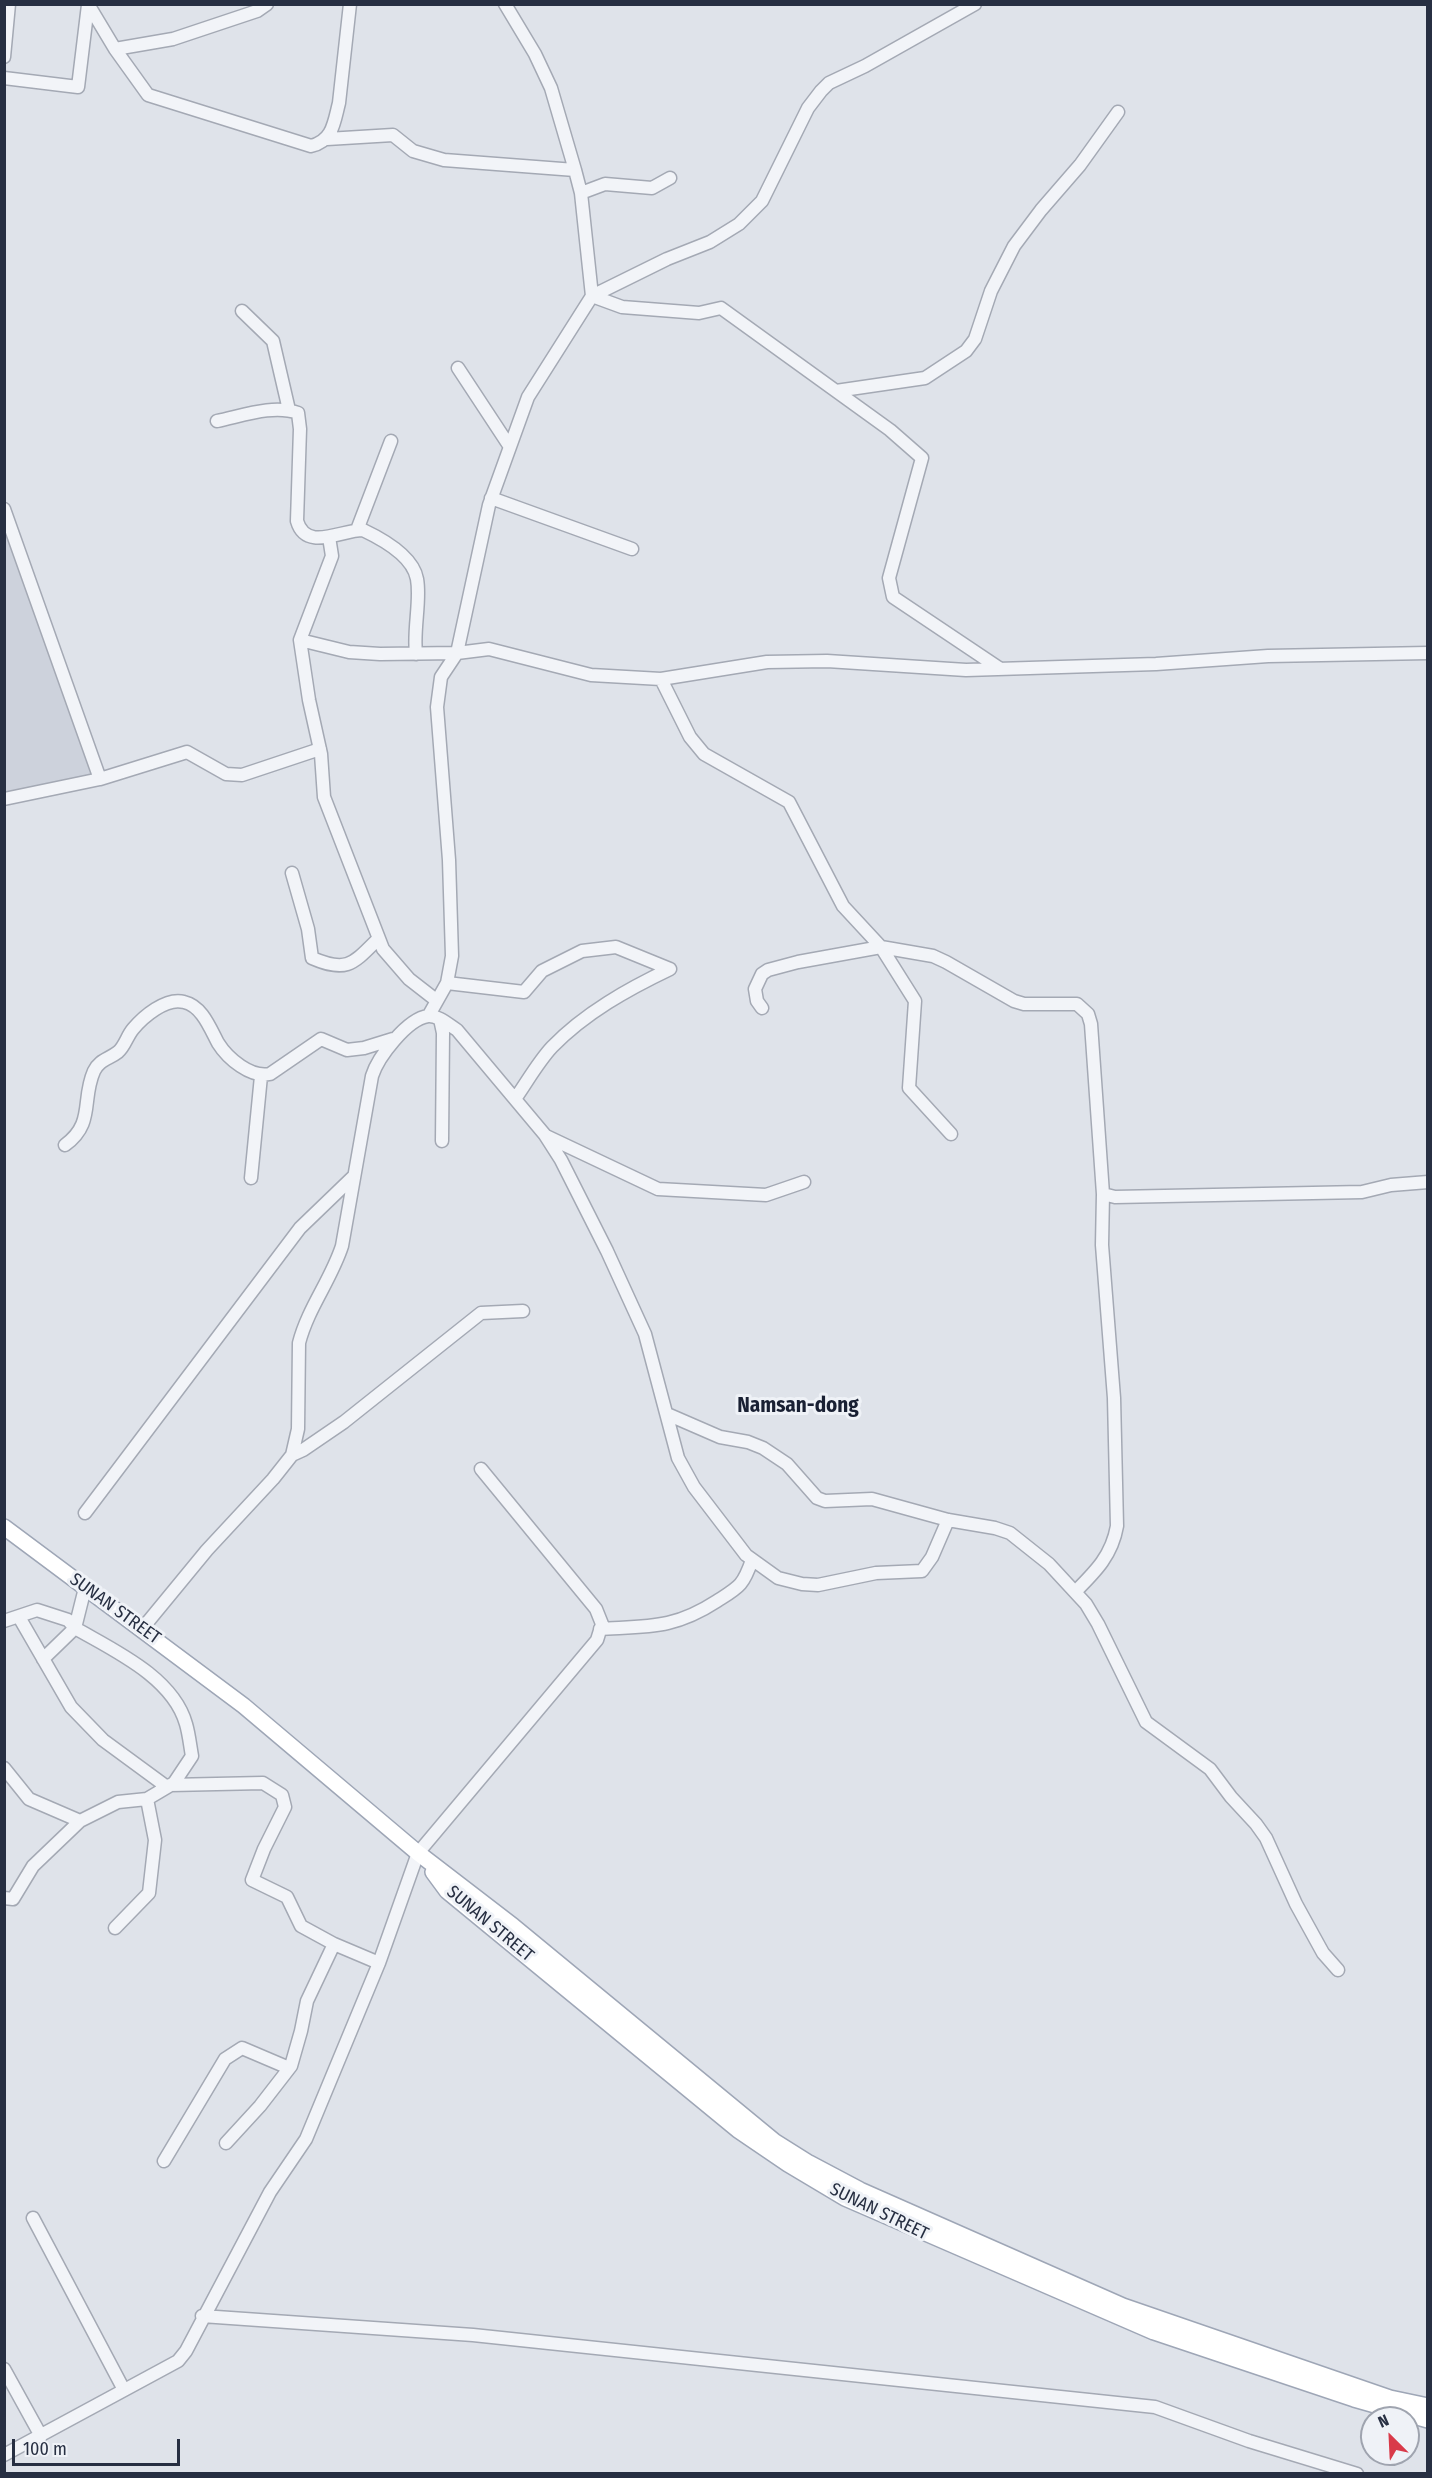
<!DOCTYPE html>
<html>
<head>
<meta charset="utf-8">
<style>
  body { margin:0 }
  #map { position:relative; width:1432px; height:2478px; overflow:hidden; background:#dfe3ea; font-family:"Fira Sans Condensed",sans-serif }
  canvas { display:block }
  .frame { position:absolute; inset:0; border:6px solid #272f42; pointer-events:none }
  .north { position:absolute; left:1360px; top:2406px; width:60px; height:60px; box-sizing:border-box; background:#eff2f7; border:2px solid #9fa4af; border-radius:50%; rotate:336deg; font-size:16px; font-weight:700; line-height:24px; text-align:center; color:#272f42 }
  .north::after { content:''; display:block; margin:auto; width:21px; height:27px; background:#d93a49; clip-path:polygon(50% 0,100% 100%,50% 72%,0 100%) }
  .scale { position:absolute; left:12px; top:2439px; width:168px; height:27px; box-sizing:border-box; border:3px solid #272f42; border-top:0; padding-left:8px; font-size:18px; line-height:21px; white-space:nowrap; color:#272f42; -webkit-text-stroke:4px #eff2f7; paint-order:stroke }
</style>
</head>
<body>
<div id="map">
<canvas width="1432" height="2478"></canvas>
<div class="frame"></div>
<div class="north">N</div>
<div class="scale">100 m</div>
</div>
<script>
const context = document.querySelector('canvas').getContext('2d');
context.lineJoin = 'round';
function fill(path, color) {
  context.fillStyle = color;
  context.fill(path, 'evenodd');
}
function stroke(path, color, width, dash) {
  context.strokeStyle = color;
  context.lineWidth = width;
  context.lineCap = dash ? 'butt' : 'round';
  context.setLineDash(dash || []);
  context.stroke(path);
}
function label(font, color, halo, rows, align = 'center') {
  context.font = font + ' "Fira Sans Condensed",sans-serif';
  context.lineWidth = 6;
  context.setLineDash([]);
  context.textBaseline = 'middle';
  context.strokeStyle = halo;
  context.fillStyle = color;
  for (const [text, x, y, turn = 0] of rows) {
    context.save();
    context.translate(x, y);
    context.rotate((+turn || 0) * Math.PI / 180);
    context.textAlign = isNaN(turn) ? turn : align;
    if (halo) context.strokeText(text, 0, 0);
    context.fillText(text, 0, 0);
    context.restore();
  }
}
const built = new Path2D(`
  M4,509L100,779L4,799Z`);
const minor = new Path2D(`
  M88,4L115,49L148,95L311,146C333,141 334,122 339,103L350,4
  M115,49L173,39L257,11L267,4
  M4,57L9,4
  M4,78L78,87L88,5
  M327,139L393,135L413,151L444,160L575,170
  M581,193L605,184L652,188L670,178
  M592,296L622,307L699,313L721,308L890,430L922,458L889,578L893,597L999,668
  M592,296L667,259L710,242L739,224L762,201L808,108L821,91L829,83L865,66L975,4
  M242,311L273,341L289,410
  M458,368L510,447
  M836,391L925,378L966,351L975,339L991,291L1014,246L1041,210L1080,165L1118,112
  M217,421C242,416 273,404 298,413L300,429L297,521C306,552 341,530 363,530C382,539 413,556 417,579C421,601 413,629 416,654
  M491,498L632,549
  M4,509L100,779L187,752L226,774L242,775L320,749
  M357,530L391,441
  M329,537L332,556L300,640L309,700L321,754L324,797L383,949L409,979L436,1000
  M300,640L349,652L380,654L457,653L489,649L591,675L661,679L767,662L827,661L966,670L1156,664L1268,656L1428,653
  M661,679L690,737L704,754L789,802L843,906L881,947L915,1001L909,1088L951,1134
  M4,799L100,779
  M292,873L308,929L312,958C347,973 353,964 378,939
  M447,983L524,992L542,971L582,951L616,947L670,969
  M762,1008L757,1001L755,989L762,974L768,970L798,962L881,947L933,956L946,962L1014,1001L1024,1004H1077L1088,1014L1091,1024L1103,1194L1102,1245L1114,1398L1117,1526C1112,1555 1096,1571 1076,1591
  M429,1015L447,983L452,956L449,860L437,707L441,677L457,653L489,505L528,397L592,296L581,193L575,170L551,88L535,54L505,4
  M440,1019L443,1033L442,1141
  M515,1099C527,1082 538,1062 552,1047C585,1013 628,989 670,969
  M546,1136L658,1189L766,1195L804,1182
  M65,1145C95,1123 81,1100 94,1071C99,1060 109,1059 118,1052C125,1046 127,1036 133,1029C143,1017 166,997 184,1002C202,1006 210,1028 218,1043C228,1059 251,1078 270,1074L321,1039L347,1050L364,1048L393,1039
  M251,1178L261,1076
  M1103,1194L1115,1197L1362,1192L1391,1185L1428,1182
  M667,1414L720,1437L748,1442L763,1448L787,1464L817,1498L825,1501L872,1499L948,1520L995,1528L1010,1533L1049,1564L1086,1604L1098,1624L1146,1722L1210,1769L1231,1797L1256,1824L1266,1838L1296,1904L1323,1953L1338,1970
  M292,1455L303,1450L344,1422L481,1313L523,1311
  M85,1513L300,1228L354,1176
  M19,1617L71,1707L103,1740L167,1787
  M4,1621L37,1610L68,1620L75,1628C113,1650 173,1677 186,1724C189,1734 190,1745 192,1756L174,1783L147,1799
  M142,1629L207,1550L273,1479L292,1455L298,1429L299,1343C308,1308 331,1280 342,1246L372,1076C378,1057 407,1019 428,1016C438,1015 449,1025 457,1030L545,1135L561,1160L607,1251L645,1334L678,1458L694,1487L746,1555L778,1578L802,1584L818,1585L876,1573L922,1571L932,1557L948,1520
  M600,1629C649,1626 674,1629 717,1601C739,1587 743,1586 752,1560
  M43,1659L75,1628L85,1588
  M4,1768L29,1799L80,1821
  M170,1785L263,1783L282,1795L285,1807L264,1849L252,1880L287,1897L301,1926L334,1944
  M4,1898L13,1899L33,1866L80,1821L118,1802L147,1799L155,1840L149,1893L115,1928
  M226,2143L260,2106L291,2066L301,2031L307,2001L334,1944L379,1963
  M164,2161L225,2059L242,2048L289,2068
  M33,2218L124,2390
  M202,2316L473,2335L1155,2407L1249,2441L1357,2474
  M4,2369L41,2436
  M4,2455L178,2361L186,2351L270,2192L306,2139L379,1963L418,1853L597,1640L602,1624L596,1609L481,1469`);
const major = new Path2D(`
  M4,1527L244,1706L418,1853L513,1926L774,2141L809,2163L860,2190L1123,2306L1390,2398L1428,2406
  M433,1872L447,1891L738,2130L788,2164L845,2198L1154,2332L1354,2399L1428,2420`);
const streetNames = [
  ["SUNAN STREET",115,1609,36],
  ["SUNAN STREET",490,1924,40],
  ["SUNAN STREET",879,2212,26]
];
const quarterNames = [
  ["Namsan-dong",798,1406]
];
fill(built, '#cdd2dc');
stroke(minor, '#a4a9b4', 15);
stroke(major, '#9ea6b6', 18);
stroke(minor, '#f2f4f8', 12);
stroke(major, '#fff', 15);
label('18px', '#272f42', '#eff2f7', streetNames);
label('bold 21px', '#192033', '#eff2f7', quarterNames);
</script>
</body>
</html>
